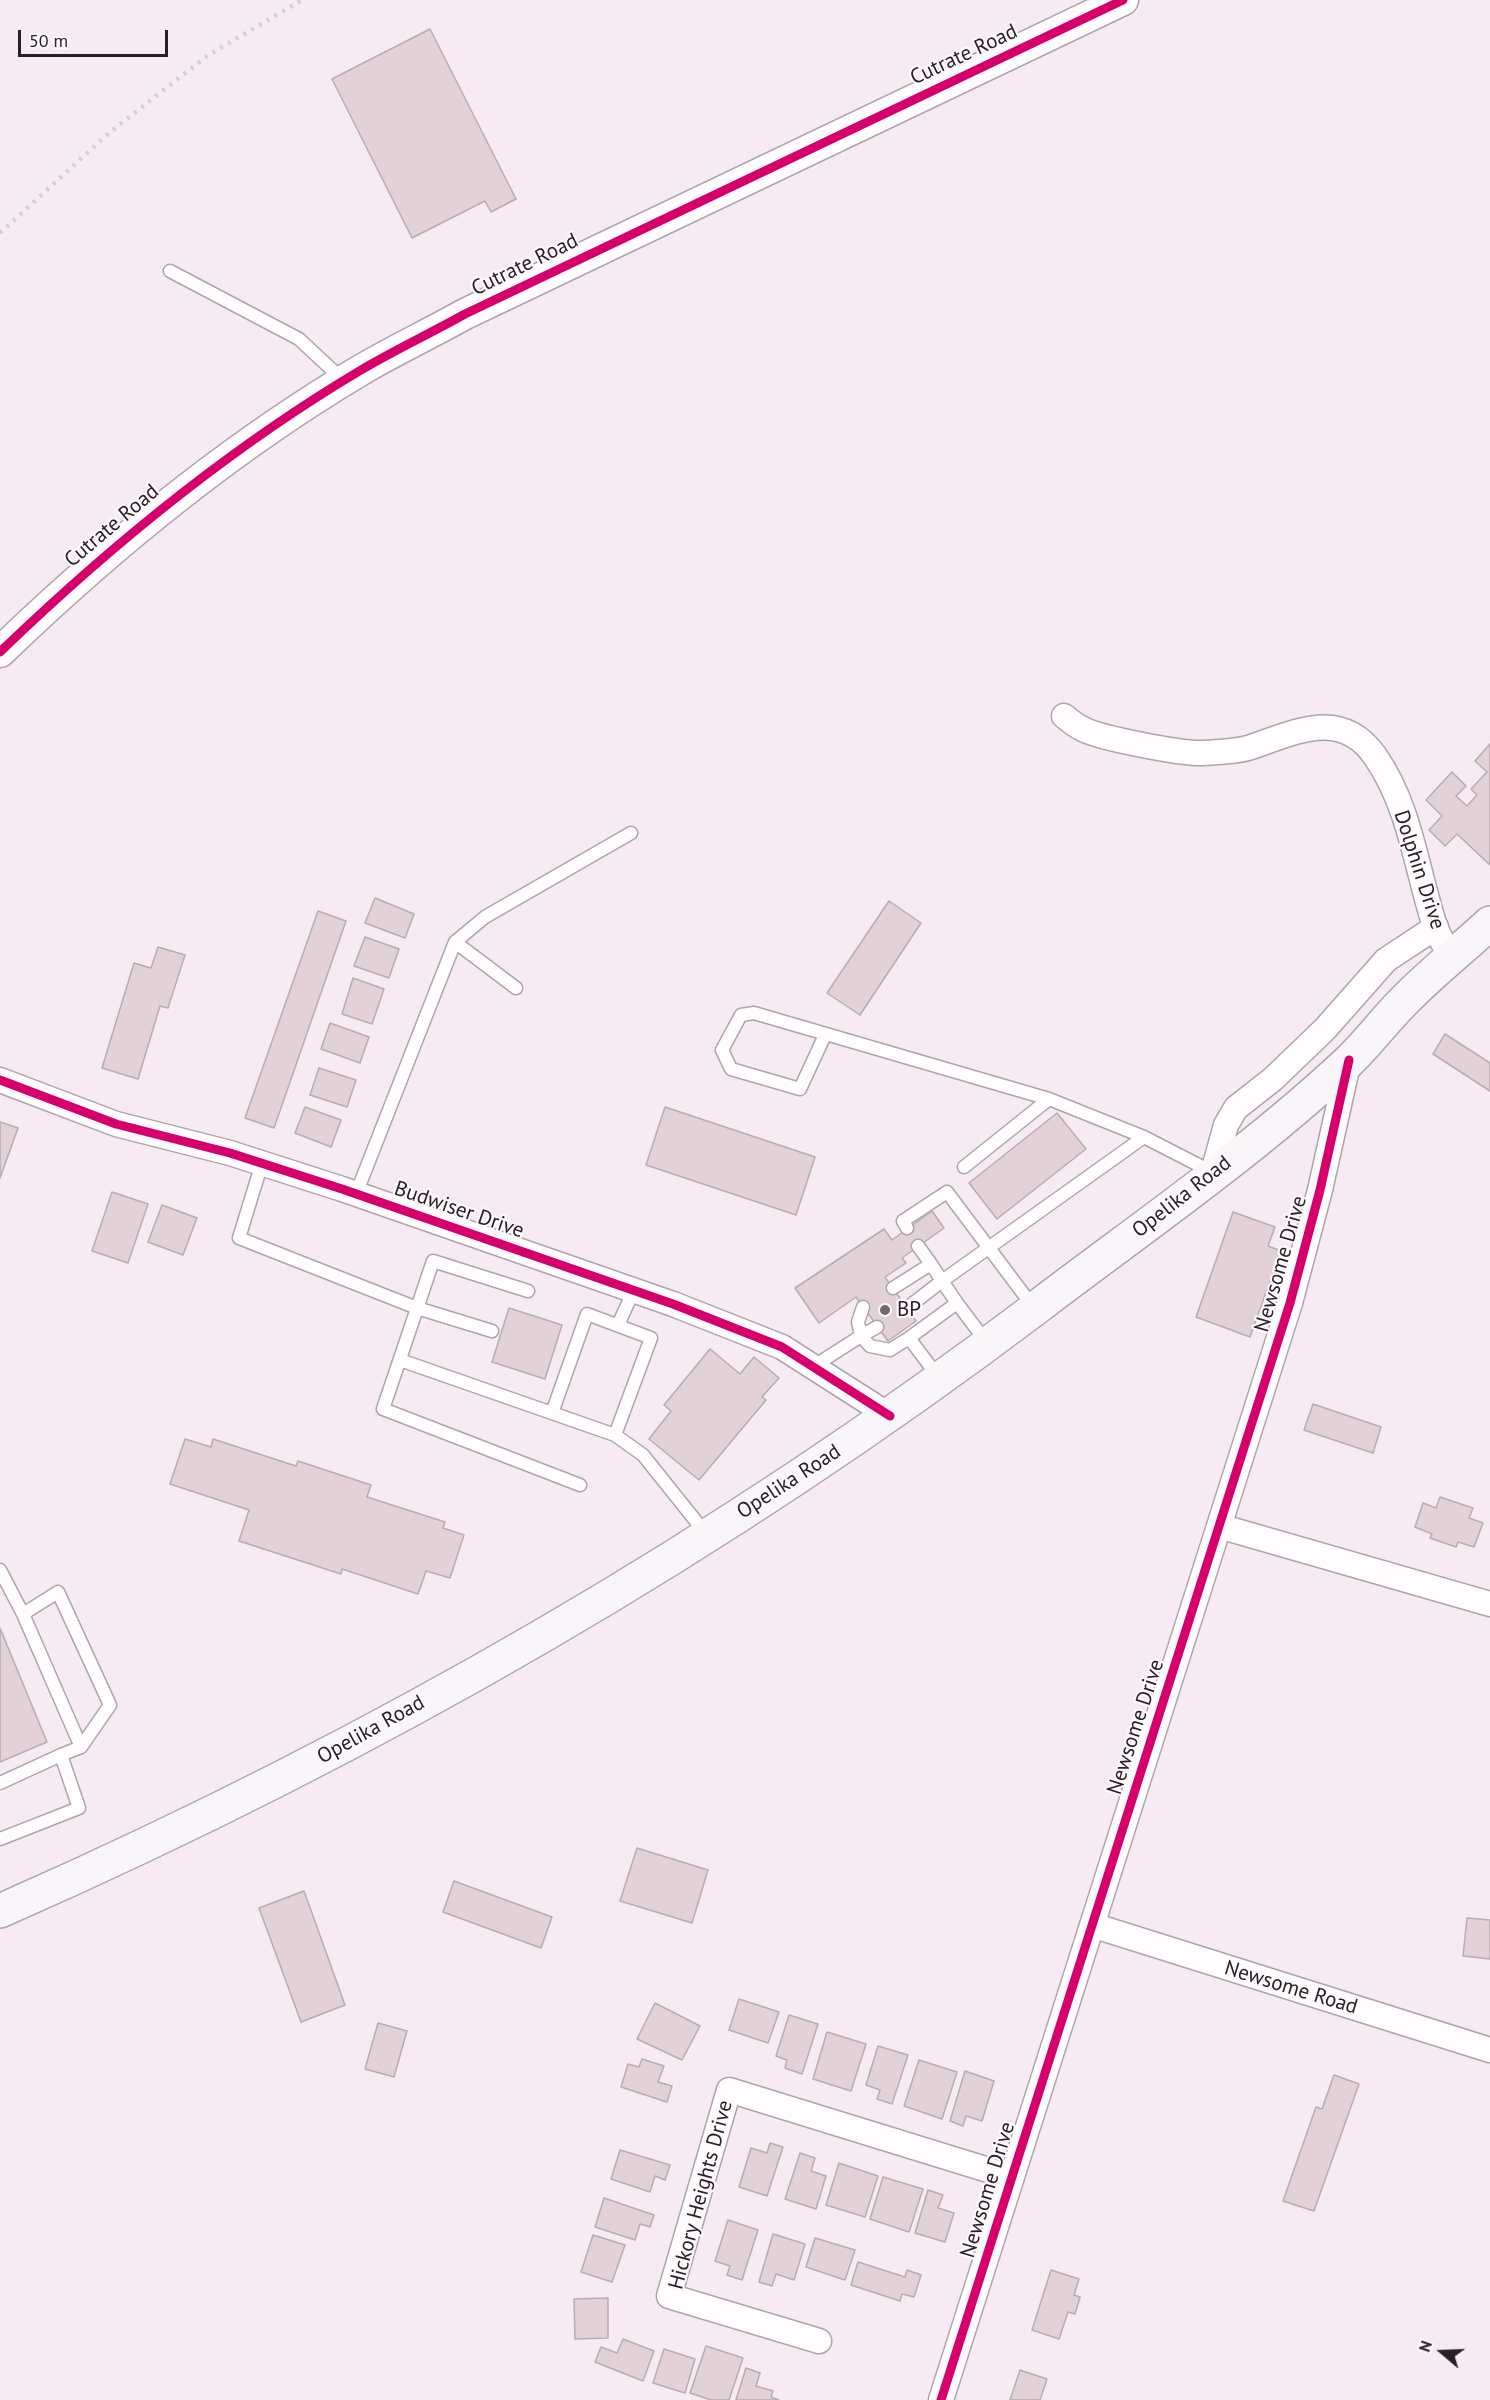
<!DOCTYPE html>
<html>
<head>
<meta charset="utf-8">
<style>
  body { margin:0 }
  #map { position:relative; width:1490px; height:2400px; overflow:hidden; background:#f6eaf3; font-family:"PT Sans",sans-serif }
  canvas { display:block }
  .north { position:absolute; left:1412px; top:2322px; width:60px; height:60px; -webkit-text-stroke:4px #fcf8fb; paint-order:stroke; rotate:289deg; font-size:16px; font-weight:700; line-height:24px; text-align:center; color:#292027 }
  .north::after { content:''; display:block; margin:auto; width:21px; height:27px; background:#292027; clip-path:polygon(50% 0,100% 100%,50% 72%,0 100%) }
  .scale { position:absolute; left:18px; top:30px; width:150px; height:27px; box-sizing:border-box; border:3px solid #292027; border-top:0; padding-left:8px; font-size:18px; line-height:21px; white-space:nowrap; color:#292027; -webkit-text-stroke:4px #fcf8fb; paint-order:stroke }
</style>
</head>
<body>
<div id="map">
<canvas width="1490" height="2400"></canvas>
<div class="north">N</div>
<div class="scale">50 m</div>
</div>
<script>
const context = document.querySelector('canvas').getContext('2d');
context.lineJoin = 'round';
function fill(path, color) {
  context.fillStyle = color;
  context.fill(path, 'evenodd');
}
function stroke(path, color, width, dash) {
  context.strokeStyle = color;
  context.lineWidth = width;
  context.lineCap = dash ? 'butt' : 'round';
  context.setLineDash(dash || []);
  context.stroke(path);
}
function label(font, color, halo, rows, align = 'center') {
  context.font = font + ' "PT Sans",sans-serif';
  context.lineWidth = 4.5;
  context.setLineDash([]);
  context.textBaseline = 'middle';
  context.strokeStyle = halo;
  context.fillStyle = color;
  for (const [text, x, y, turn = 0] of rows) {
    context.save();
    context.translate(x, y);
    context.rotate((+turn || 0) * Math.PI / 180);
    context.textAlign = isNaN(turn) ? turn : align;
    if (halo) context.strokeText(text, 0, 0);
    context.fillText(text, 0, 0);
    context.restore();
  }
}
const building = new Path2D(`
  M430,29L516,199L491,212L485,201L412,238L332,79Z
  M1490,744V865L1457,834L1445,846L1429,830L1442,816L1426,800L1452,772L1466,786L1456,796L1467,806L1477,795L1471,789L1487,772L1475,761Z
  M375,898L414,914L405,938L365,923Z
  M889,901L921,923L860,1015L827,993Z
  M318,911L346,921L274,1128L245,1118Z
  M365,937L399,949L389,978L354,966Z
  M158,947L185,955L168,1008L160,1006L138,1079L102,1068L134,963L151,968Z
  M353,978L384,989L372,1024L342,1014Z
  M330,1023L369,1037L360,1063L321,1049Z
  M1445,1034L1490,1063V1091L1433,1054Z
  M319,1068L356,1080L347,1107L310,1095Z
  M305,1107L341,1120L331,1147L295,1133Z
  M665,1107L815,1157L796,1215L646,1165Z
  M1057,1113L1086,1149L997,1219L969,1183Z
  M0,1122L18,1128L0,1178Z
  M112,1192L148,1204L128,1263L92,1251Z
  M162,1205L197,1218L183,1255L148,1242Z
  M932,1211L944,1228L902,1258L906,1263L885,1277L916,1321L888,1341L856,1297L819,1323L795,1288L884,1229L892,1240Z
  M1233,1212L1275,1227L1268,1246L1281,1251L1250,1337L1196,1317Z
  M509,1308L562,1325L545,1379L492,1362Z
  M710,1349L740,1374L754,1357L779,1378L762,1397L766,1400L699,1480L649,1439L671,1411L664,1405Z
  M1313,1404L1381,1427L1373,1453L1304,1430Z
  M185,1439L211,1447L213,1439L296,1466L298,1461L371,1485L367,1497L445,1522L443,1528L464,1535L450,1578L426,1571L418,1594L342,1569L341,1574L239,1541L249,1510L170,1484Z
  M1440,1497L1473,1508L1469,1518L1483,1523L1474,1547L1458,1542L1456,1547L1430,1538L1432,1534L1415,1527L1423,1503L1436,1508Z
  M0,1628L47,1742L0,1762Z
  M637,1848L708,1870L692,1923L620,1901Z
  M454,1881L552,1917L541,1948L443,1912Z
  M304,1891L345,2005L301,2022L259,1908Z
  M1467,1918L1490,1920V1959L1463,1956Z
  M739,1999L779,2012L768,2043L729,2030Z
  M655,2003L700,2026L682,2060L637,2039Z
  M789,2015L818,2024L802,2074L785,2068L787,2060L776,2056Z
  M378,2023L407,2031L394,2077L365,2069Z
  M827,2032L866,2044L851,2091L813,2079Z
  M878,2046L908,2055L892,2104L877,2099L880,2090L866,2085Z
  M642,2059L664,2066L658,2082L672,2086L667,2102L621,2087L628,2064L639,2067Z
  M919,2060L957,2072L942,2119L904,2106Z
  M965,2071L994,2081L982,2121L966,2116L963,2126L950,2121Z
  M1334,2075L1359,2084L1314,2211L1283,2201L1316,2107L1322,2109Z
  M770,2143L783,2147L767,2196L739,2187L751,2148L767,2153Z
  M620,2150L670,2165L665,2180L655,2176L650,2192L611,2179Z
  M800,2153L815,2158L811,2171L826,2176L816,2209L785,2199Z
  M839,2163L878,2176L865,2217L826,2205Z
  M883,2177L923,2189L909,2232L870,2219Z
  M928,2190L943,2195L938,2208L954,2213L945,2242L915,2233Z
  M604,2198L654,2215L650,2227L640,2224L635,2240L595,2227Z
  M728,2220L758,2230L742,2280L727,2275L730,2266L715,2261Z
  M773,2234L805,2244L794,2280L776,2274L772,2286L759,2282Z
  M593,2235L625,2245L612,2282L581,2272Z
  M815,2238L855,2250L845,2280L806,2267Z
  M858,2262L905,2277L907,2270L921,2275L914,2297L902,2294L900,2301L851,2285Z
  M1051,2270L1079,2279L1074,2295L1080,2297L1075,2314L1068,2312L1059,2339L1032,2330Z
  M608,2298V2338L575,2339L574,2299Z
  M623,2339L654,2351L643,2381L595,2362L601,2347L617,2353Z
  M706,2346L743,2358L729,2400H711L690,2393Z
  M664,2349L695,2359L685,2393L653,2383Z
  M746,2368L760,2373L756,2386L773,2391L771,2397L779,2400H736Z
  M1020,2370L1047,2379L1040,2400H1010Z`);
const service = new Path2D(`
  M170,271L299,339L343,380
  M455,942L516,988
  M825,1035L800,1089L731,1069L722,1050L741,1015L754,1013L1049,1099L1144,1137L1212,1172
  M262,1163L239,1238L417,1308L492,1331
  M964,1167L1049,1099
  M356,1194L455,942L485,917L631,833
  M907,1228L903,1221L947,1192L1034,1308
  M918,1246L931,1264
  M893,1288L931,1264L942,1281L1144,1137
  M528,1291L433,1261L383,1409L580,1485
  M957,1303L987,1343
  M863,1307L858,1322L861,1336L877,1327
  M907,1308L942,1281L957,1303L909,1338
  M618,1325L634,1290
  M400,1360L615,1435L651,1338L587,1314L552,1413
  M814,1366L861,1336L870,1346L890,1350L909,1338L939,1378
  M615,1435L643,1455L707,1535
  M0,1570L23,1614L81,1747
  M23,1614L58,1592L110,1705L81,1747L61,1755
  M0,1783L61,1755L79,1808L0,1839`);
const minor = new Path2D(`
  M1064,716C1070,721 1076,726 1083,729C1099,738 1183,754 1202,753C1216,752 1234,752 1248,748C1292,734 1340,706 1375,756C1411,808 1416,869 1435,926C1439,937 1446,948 1452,959
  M0,1080L116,1124L230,1153L342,1189L673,1304L782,1347L890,1416
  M1213,1172L1226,1125L1236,1108L1273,1079L1325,1029L1386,960L1436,927
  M1219,1526L1490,1604
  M1092,1925L1490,2050
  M819,2341L669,2296L729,2090L1011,2177
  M941,2400L1290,1303L1320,1190L1349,1060`);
const tertiary = new Path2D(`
  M0,652C111,545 228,449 361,370C395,350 431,333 465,314L1123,0`);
const secondary = new Path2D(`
  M0,1911C366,1750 717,1549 1036,1308C1141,1228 1252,1152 1348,1062C1368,1043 1384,1021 1403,1002C1430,974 1462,949 1490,923`);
const rail = new Path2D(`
  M0,233L109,133L207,56L302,0`);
const cycleway = new Path2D(`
  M0,652C111,545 228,449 361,370C395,350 431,333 465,314L1123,0
  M0,1080L116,1124L230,1153L342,1189L673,1304L782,1347L890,1416
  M941,2400L1290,1303L1320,1190L1349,1060`);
const markers = [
  [885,1310,6,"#71676e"]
];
const streetNames = [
  ["Cutrate Road",964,55,-25],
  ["Cutrate Road",525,265,-26],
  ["Cutrate Road",112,526,-40],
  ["Dolphin Drive",1419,870,72],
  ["Opelika Road",1182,1197,-38],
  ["Budwiser Drive",459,1210,19],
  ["Newsome Drive",1281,1264,-74],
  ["Opelika Road",789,1482,-33],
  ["Newsome Drive",1136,1727,-72],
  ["Opelika Road",371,1730,-29],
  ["Newsome Road",1291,1988,17],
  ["Newsome Drive",988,2190,-73],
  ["Hickory Heights Drive",701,2195,-75]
];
const poiNames = [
  ["BP",897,1310]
];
fill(building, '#e2d2d7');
stroke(building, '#b7acb1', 1.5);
stroke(service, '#aea5ac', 15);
stroke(minor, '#aea5ac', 27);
stroke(tertiary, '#aea5ac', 33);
stroke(secondary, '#aea5ac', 36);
stroke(service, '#fefcfd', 12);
stroke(minor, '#fefcfd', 24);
stroke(tertiary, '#fefcfd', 30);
stroke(secondary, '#f9f6f9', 33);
stroke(rail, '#d5d0d4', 4.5, [3, 6]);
stroke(cycleway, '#d6006c', 9);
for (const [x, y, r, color] of markers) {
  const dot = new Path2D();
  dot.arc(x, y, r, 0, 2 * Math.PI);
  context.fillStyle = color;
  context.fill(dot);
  stroke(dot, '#fcf8fb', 2);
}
label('21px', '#292027', '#fcf8fb', streetNames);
label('21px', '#292027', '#fcf8fb', poiNames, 'left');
</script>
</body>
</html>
